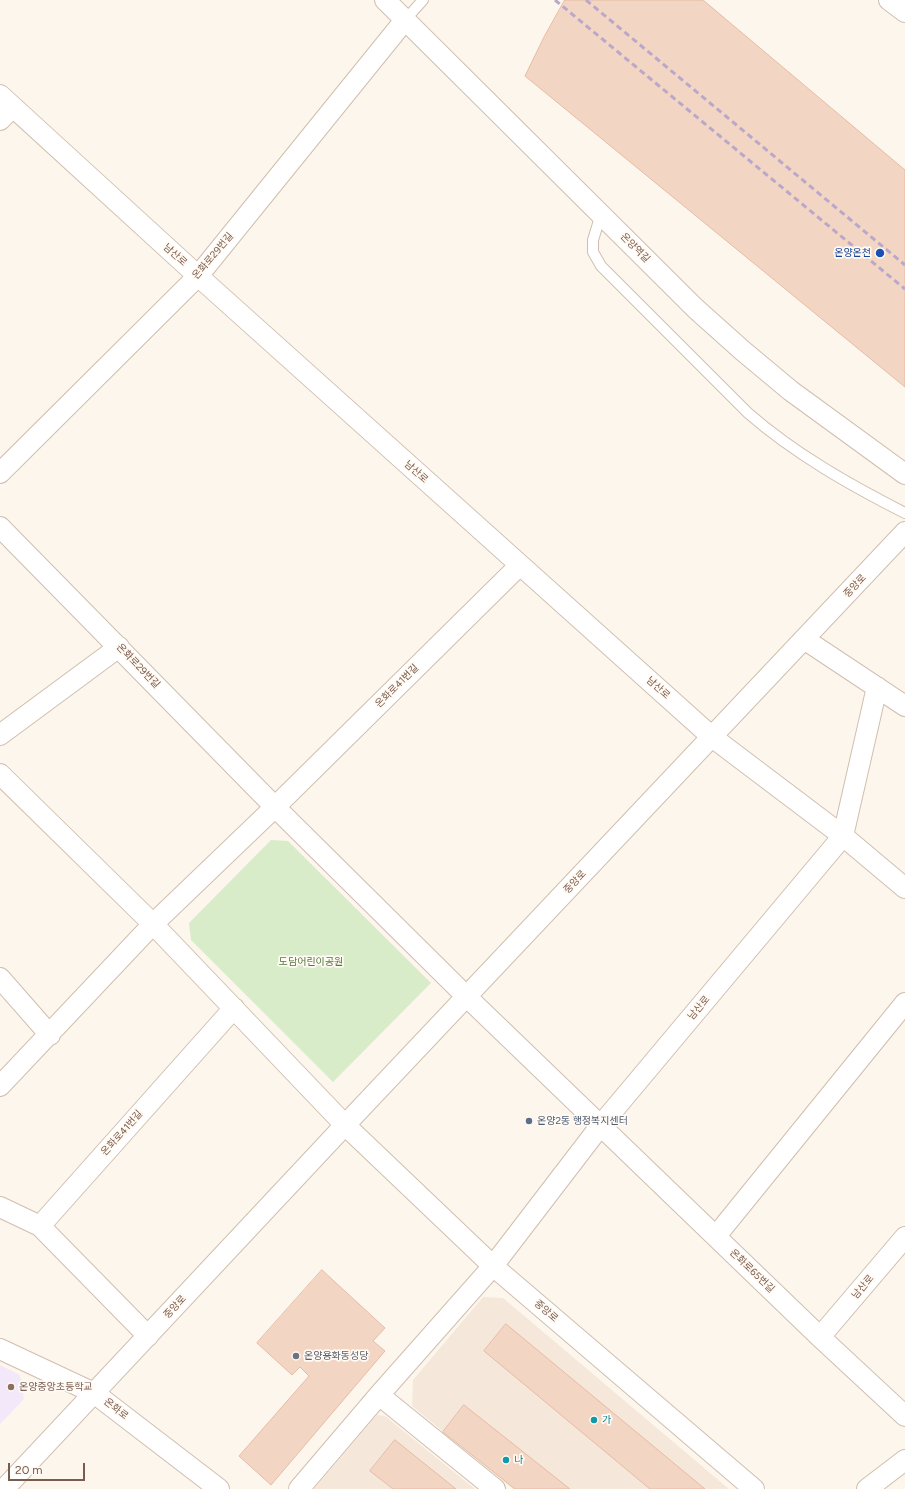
<!DOCTYPE html>
<html>
<head>
<meta charset="utf-8">
<style>
  body { margin:0 }
  #map { position:relative; width:905px; height:1489px; overflow:hidden; background:#fdf6ec; font-family:Figtree,sans-serif }
  canvas { display:block }
  .scale { position:absolute; left:8px; top:1463px; width:77px; height:18px; box-sizing:border-box; border:2px solid #7a5c4d; border-top:0; padding-left:5px; font-size:12px; line-height:14px; white-space:nowrap; color:#7a5c4d; -webkit-text-stroke:3px #fffaf3; paint-order:stroke }
</style>
</head>
<body>
<div id="map">
<canvas width="905" height="1489"></canvas>
<div class="scale">20 m</div>
</div>
<script>
const context = document.querySelector('canvas').getContext('2d');
context.lineJoin = 'round';
function fill(path, color) {
  context.fillStyle = color;
  context.fill(path, 'evenodd');
}
function stroke(path, color, width, dash) {
  context.strokeStyle = color;
  context.lineWidth = width;
  context.lineCap = dash ? 'butt' : 'round';
  context.setLineDash(dash || []);
  context.stroke(path);
}
function label(font, color, halo, rows, align = 'center') {
  context.font = font + ' Figtree,"Noto Sans KR",sans-serif';
  context.lineWidth = 3.5;
  context.setLineDash([]);
  context.textBaseline = 'middle';
  context.strokeStyle = halo;
  context.fillStyle = color;
  for (const [text, x, y, turn = 0] of rows) {
    context.save();
    context.translate(x, y);
    context.rotate((+turn || 0) * Math.PI / 180);
    context.textAlign = isNaN(turn) ? turn : align;
    if (halo) context.strokeText(text, 0, 0);
    context.fillText(text, 0, 0);
    context.restore();
  }
}
const residential = new Path2D(`
  M483,1297L503,1298L729,1489H513L412,1406L413,1380Z
  M377,1415L385,1416L475,1489H314Z`);
const education = new Path2D(`
  M0,1365L20,1375L24,1399L0,1424Z`);
const green = new Path2D(`
  M271,840L288,841L431,983L333,1082L191,940L189,923Z`);
const building = new Path2D(`
  M565,0H703L905,170V387L525,76L544,37Z
  M322,1270L385,1328L373,1341L385,1351L271,1485L239,1456L309,1376L300,1367L292,1375L257,1343Z
  M506,1324L705,1489H650L484,1351Z
  M464,1405L570,1489H515L443,1432Z
  M395,1440L456,1489H393L370,1471Z`);
const lane = new Path2D(`
  M405,20L423,0
  M601,214L593,240V252L601,266L748,413C795,454 850,485 905,513`);
const street = new Path2D(`
  M385,0L696,309L743,351L791,391L905,474
  M889,0L905,12
  M0,95L198,276L712,737L843,836L905,888
  M0,120L13,107
  M0,473L198,276L405,20
  M0,527L275,807L467,997L820,1337L905,1416
  M804,639L905,706
  M0,735L119,647
  M0,774L153,924L345,1125L493,1266L754,1489
  M0,978L50,1035
  M0,1086L153,924L275,807L520,565
  M0,1207L40,1226L148,1336
  M40,1226L234,1008
  M716,1236L905,1003
  M820,1337L905,1237
  M0,1349L94,1393L219,1489
  M379,1395L495,1489
  M4,1489L345,1125L905,532
  M299,1489L379,1395L493,1266L601,1125L843,836L877,687
  M867,1489L905,1460`);
const rail = new Path2D(`
  M555,0L905,289
  M586,0L905,265`);
const markers = [
  [880,253,5,"#1a4fb4"],
  [529,1121,4,"#5c6f8a"],
  [296,1356,4,"#6b7280"],
  [11,1387,4,"#8d6e63"],
  [594,1420,4,"#0f9aa8"],
  [506,1460,4,"#0f9aa8"]
];
const streetNames = [
  ["온양역길",635,248,45],
  ["남산로",175,255,42],
  ["온화로29번길",213,256,-50],
  ["남산로",416,472,42],
  ["중앙로",855,586,-47],
  ["온화로29번길",138,666,46],
  ["온화로41번길",397,686,-45],
  ["남산로",658,688,42],
  ["중앙로",575,882,-47],
  ["남산로",699,1008,-50],
  ["온화로41번길",122,1133,-48],
  ["온화로65번길",752,1271,44],
  ["남산로",863,1287,-50],
  ["중앙로",175,1307,-47],
  ["중앙로",546,1311,41],
  ["온화로",116,1409,38]
];
const transitNames = [
  ["온양온천",871,253]
];
const parkNames = [
  ["도담어린이공원",311,962]
];
const serviceNames = [
  ["온양2동 행정복지센터",537,1121]
];
const worshipNames = [
  ["온양용화동성당",304,1356]
];
const educationNames = [
  ["온양중앙초등학교",19,1387]
];
const cultureNames = [
  ["가",602,1420],
  ["나",514,1460]
];
fill(residential, '#f5e8da');
fill(education, '#f3e8fa');
fill(green, '#d8ecc9');
fill(building, '#f3d5c3');
stroke(building, '#e6bba3', 1);
stroke(lane, '#d1beb0', 12);
stroke(street, '#d1beb0', 22);
stroke(lane, '#fff', 10);
stroke(street, '#fff', 20);
stroke(rail, '#b9a8c9', 3, [6, 4]);
for (const [x, y, r, color] of markers) {
  const dot = new Path2D();
  dot.arc(x, y, r, 0, 2 * Math.PI);
  context.fillStyle = color;
  context.fill(dot);
  stroke(dot, '#fffaf3', 1.5);
}
label('10px', '#7a5c4d', '#fffaf3', streetNames);
label('10px', '#164399', '#fffaf3', transitNames, 'right');
label('10px', '#537a41', '#fffaf3', parkNames);
label('10px', '#4e5e75', '#fffaf3', serviceNames, 'left');
label('10px', '#5b616d', '#fffaf3', worshipNames, 'left');
label('10px', '#785e54', '#fffaf3', educationNames, 'left');
label('10px', '#0d838f', '#fffaf3', cultureNames, 'left');
</script>
</body>
</html>
